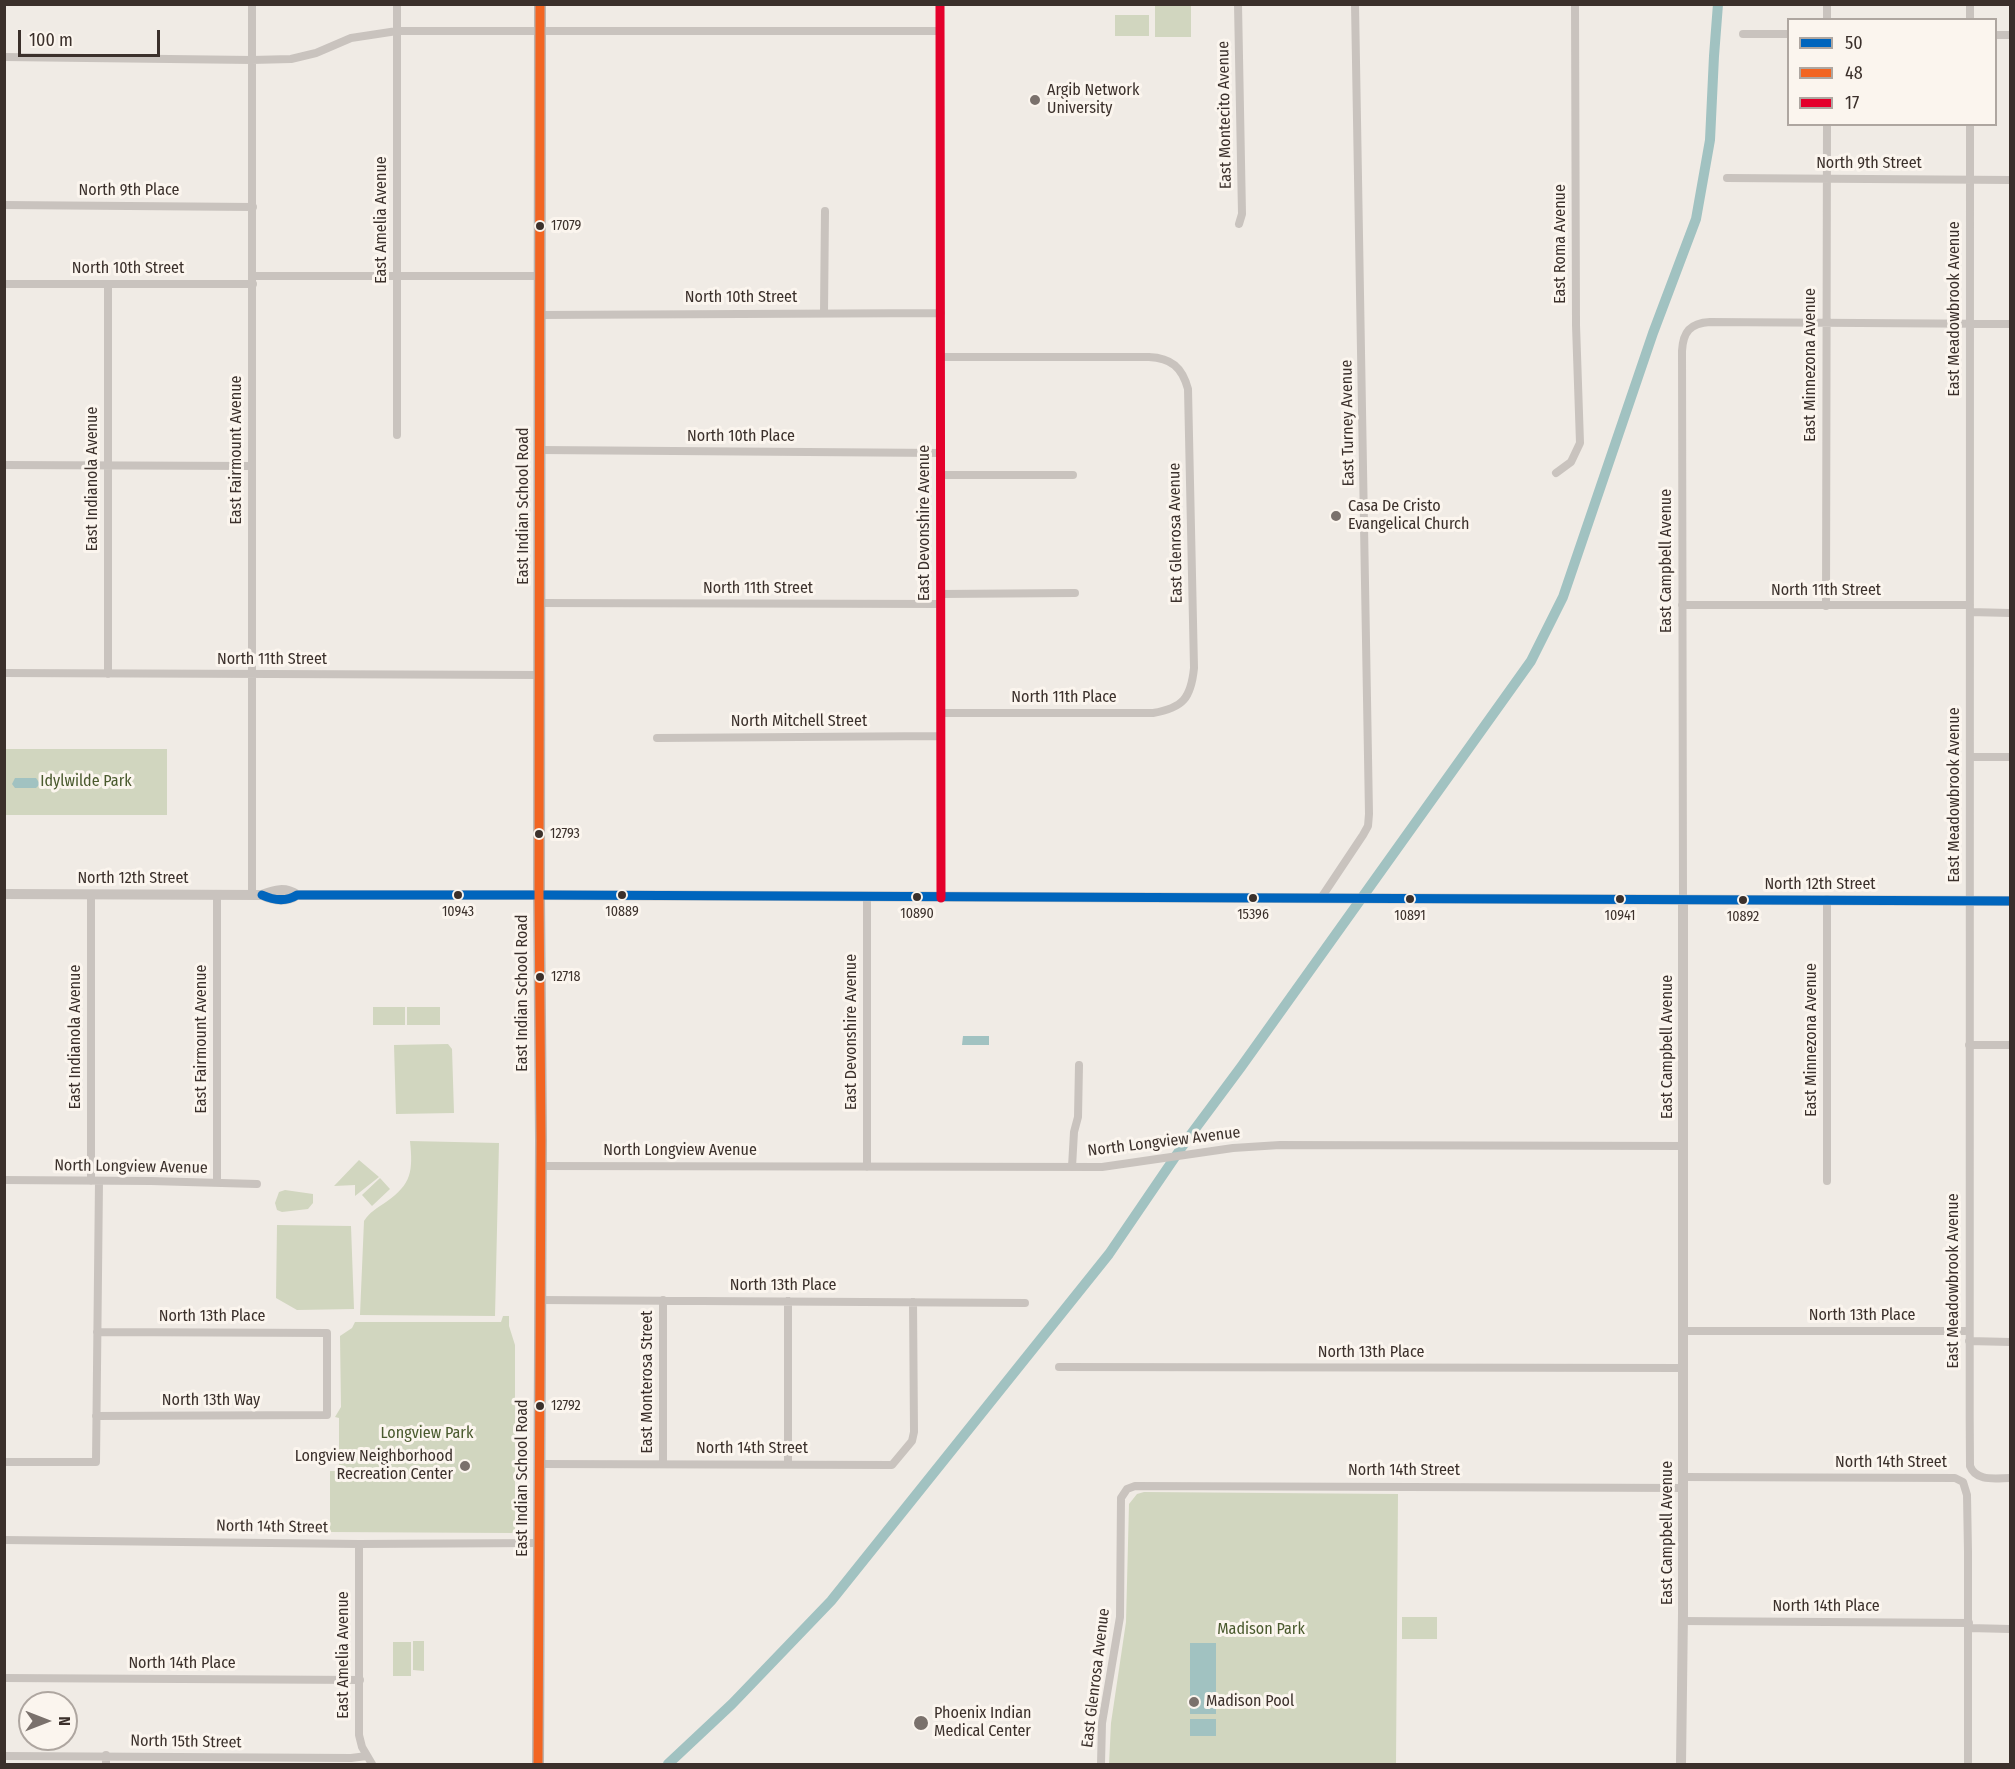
<!DOCTYPE html>
<html>
<head>
<meta charset="utf-8">
<style>
  body { margin:0 }
  #map { position:relative; width:2015px; height:1769px; overflow:hidden; background:#f0ebe5; font-family:"Fira Sans Condensed",sans-serif }
  canvas { display:block }
  .frame { position:absolute; inset:0; border:6px solid #3b302b; pointer-events:none }
  .legend { position:absolute; left:1787px; top:18px; width:210px; height:108px; box-sizing:border-box; background:#fbf5ee; border:2px solid #aea6a0; margin:0; padding:8px 10px; list-style:none; font-size:18px; color:#3b302b }
  .legend li { display:flex; align-items:center; gap:12px; height:30px }
  .legend b { width:30px; border:2px solid #aea6a0 }
  .north { position:absolute; left:18px; top:1691px; width:60px; height:60px; box-sizing:border-box; background:#fbf5ee; border:2px solid #aea6a0; border-radius:50%; rotate:90deg; font-size:16px; font-weight:700; line-height:24px; text-align:center; color:#3b302b }
  .north::after { content:''; display:block; margin:auto; width:21px; height:27px; background:#7a716c; clip-path:polygon(50% 0,100% 100%,50% 72%,0 100%) }
  .scale { position:absolute; left:18px; top:30px; width:142px; height:27px; box-sizing:border-box; border:3px solid #3b302b; border-top:0; padding-left:8px; font-size:18px; line-height:21px; white-space:nowrap; color:#3b302b; -webkit-text-stroke:4px #fbf5ee; paint-order:stroke }
</style>
</head>
<body>
<div id="map">
<canvas width="2015" height="1769"></canvas>
<div class="frame"></div>
<ul class="legend">
<li><b style="height:8px;background:#0065bd"></b>50</li>
<li><b style="height:8px;background:#f26522"></b>48</li>
<li><b style="height:8px;background:#e4002b"></b>17</li>
</ul>
<div class="north">N</div>
<div class="scale">100 m</div>
</div>
<script>
const context = document.querySelector('canvas').getContext('2d');
context.lineJoin = 'round';
function fill(path, color) {
  context.fillStyle = color;
  context.fill(path, 'evenodd');
}
function stroke(path, color, width, dash) {
  context.strokeStyle = color;
  context.lineWidth = width;
  context.lineCap = dash ? 'butt' : 'round';
  context.setLineDash(dash || []);
  context.stroke(path);
}
function label(font, color, halo, rows, align = 'center') {
  context.font = font + ' "Fira Sans Condensed",sans-serif';
  context.lineWidth = 6;
  context.setLineDash([]);
  context.textBaseline = 'middle';
  context.strokeStyle = halo;
  context.fillStyle = color;
  for (const [text, x, y, turn = 0] of rows) {
    context.save();
    context.translate(x, y);
    context.rotate((+turn || 0) * Math.PI / 180);
    context.textAlign = isNaN(turn) ? turn : align;
    if (halo) context.strokeText(text, 0, 0);
    context.fillText(text, 0, 0);
    context.restore();
  }
}
const green = new Path2D(`
  M1155,5H1191V37H1155Z
  M1115,15H1149V36H1115Z
  M5,749H167V815H5Z
  M373,1007H405V1025H373Z
  M407,1007H440V1025H407Z
  M448,1044L452,1049L454,1113L396,1114L394,1045Z
  M410,1141L499,1143L495,1316L360,1315L364,1221C370,1212 377,1208 386,1202C412,1184 413,1171 410,1141Z
  M359,1160L379,1177L355,1196V1185L334,1186Z
  M380,1178L390,1189L372,1206L362,1195Z
  M285,1190L313,1194V1203L308,1209L282,1212L277,1210L275,1203L279,1192Z
  M277,1225L351,1226L354,1309L297,1310L276,1298Z
  M503,1316H509V1326L515,1345V1531L512,1533L330,1532V1471H339V1418L335,1417L341,1407L340,1336L352,1328L355,1322H501Z
  M1144,1492L1398,1494L1396,1764H1109L1111,1723L1126,1622L1129,1504L1137,1494Z
  M1402,1617H1437V1639H1402Z
  M413,1641H424V1671L413,1670Z
  M393,1642H411V1676H393Z`);
const water = new Path2D(`
  M15,778H36L40,784L36,788H15L12,784Z
  M963,1036H989V1045H962Z
  M1190,1643H1216V1714H1190Z
  M1190,1719H1216V1736H1190Z`);
const canal = new Path2D(`
  M668,1764L732,1704L831,1601L1109,1254L1186,1141L1241,1067L1531,661L1563,597L1653,333L1696,219L1710,140L1714,56L1718,4`);
const minor = new Path2D(`
  M940,4L941,898
  M1238,4L1242,214L1239,224
  M1827,4V20
  M1970,20V4
  M1743,34H1788
  M1996,35H2010
  M4,57L252,60L291,59L316,53L351,38L397,31H940
  M1970,124C1971,572 1967,1019 1970,1466C1976,1482 1996,1478 2010,1478
  M1727,178L2010,180
  M4,205L253,207
  M253,276H540
  M4,284H253
  M108,285V674
  M824,312L825,211
  M540,315L941,313
  M397,435V4
  M541,450L940,453
  M4,465L252,466
  M1556,473L1571,462L1580,443L1576,325L1575,4
  M940,475H1073
  M941,594L1075,593
  M540,603L940,604
  M1682,605H1970
  M1826,606L1827,124
  M1970,612L2010,613
  M4,673L540,675
  M941,713H1153C1183,708 1191,698 1194,668L1188,389C1182,367 1171,358 1149,357H942
  M657,738L941,736
  M1970,757H2010
  M252,895V4
  M867,897V1167
  M1321,898L1363,835L1368,826L1369,814L1355,4
  M1683,899L1682,351C1683,332 1690,323 1710,322L2010,324
  M1827,899V1181
  M1969,1045H2010
  M540,1166L1102,1167L1233,1148L1280,1145L1683,1146
  M1072,1167L1074,1132L1078,1117L1079,1065
  M4,1180L151,1181L257,1184
  M91,1181V894
  M217,1183V895
  M540,1300L1025,1303
  M663,1300V1464
  M1683,1331H1969
  M1969,1341L2010,1342
  M1059,1367L1683,1368
  M96,1416L327,1415V1333L97,1332
  M4,1462H96L99,1181
  M540,1464L892,1465L912,1441L914,1432L913,1302
  M788,1464V1301
  M1683,1477L1955,1478L1963,1482L1967,1495L1968,1552V1764
  M4,1540L359,1544L539,1543
  M359,1544V1735L362,1747L372,1764
  M1683,1621L1969,1623
  M1969,1628L2010,1629
  M4,1678L360,1680
  M106,1755V1764
  M4,1756L351,1758L367,1756
  M1101,1764L1102,1723L1120,1617L1121,1498L1127,1489L1135,1486L1683,1488`);
const tertiary = new Path2D(`
  M4,894L262,895C275,890 285,887 297,895
  M262,895C273,900 286,902 297,895H539L2010,901
  M1681,1764L1683,1613V899`);
const secondary = new Path2D(`
  M538,1764L541,1140L539,895L540,4`);
const bus1 = new Path2D(`
  M262,895C273,900 286,902 297,895H539L2010,901`);
const bus2 = new Path2D(`
  M538,1764L541,1140L539,895L540,4`);
const bus3 = new Path2D(`
  M940,4L941,898`);
const markers = [
  [1035,100,6,"#7a716c"],
  [540,226,5,"#3b302b"],
  [1336,516,6,"#7a716c"],
  [539,834,5,"#3b302b"],
  [458,895,5,"#3b302b"],
  [622,895,5,"#3b302b"],
  [917,897,5,"#3b302b"],
  [1253,898,5,"#3b302b"],
  [1410,899,5,"#3b302b"],
  [1620,899,5,"#3b302b"],
  [1743,900,5,"#3b302b"],
  [540,977,5,"#3b302b"],
  [540,1406,5,"#3b302b"],
  [465,1466,6,"#7a716c"],
  [1194,1702,6,"#7a716c"],
  [921,1723,8,"#7a716c"]
];
const busNames = [
  ["17079",551,226,"left"],
  ["12793",550,834,"left"],
  ["10943",458,912],
  ["10889",622,912],
  ["10890",917,914],
  ["15396",1253,915],
  ["10891",1410,916],
  ["10941",1620,916],
  ["10892",1743,917],
  ["12718",551,977,"left"],
  ["12792",551,1406,"left"]
];
const poiNames = [
  ["Argib Network",1047,91],
  ["University",1047,109],
  ["Casa De Cristo",1348,507],
  ["Evangelical Church",1348,525],
  ["Longview Neighborhood",453,1457,"right"],
  ["Recreation Center",453,1475,"right"],
  ["Madison Pool",1206,1702],
  ["Phoenix Indian",934,1714],
  ["Medical Center",934,1732]
];
const streetNames = [
  ["East Montecito Avenue",1225,115,-91],
  ["North 9th Street",1869,164],
  ["North 9th Place",129,191],
  ["East Amelia Avenue",382,220,-90],
  ["East Roma Avenue",1561,244,-90],
  ["North 10th Street",128,269],
  ["North 10th Street",741,298],
  ["East Meadowbrook Avenue",1955,309,-90],
  ["East Minnezona Avenue",1811,365,-90],
  ["East Turney Avenue",1348,423,-91],
  ["North 10th Place",741,437],
  ["East Fairmount Avenue",237,450,-90],
  ["East Indianola Avenue",93,479,-90],
  ["East Indian School Road",524,506,-90],
  ["East Devonshire Avenue",925,523,-90],
  ["East Glenrosa Avenue",1176,533,-91],
  ["East Campbell Avenue",1667,561,-90],
  ["North 11th Street",758,589],
  ["North 11th Street",1826,591],
  ["North 11th Street",272,660],
  ["North 11th Place",1064,698],
  ["North Mitchell Street",799,722],
  ["East Meadowbrook Avenue",1955,795,-90],
  ["North 12th Street",133,879],
  ["North 12th Street",1820,885],
  ["East Indian School Road",523,993,-90],
  ["East Devonshire Avenue",852,1032,-90],
  ["East Indianola Avenue",76,1037,-90],
  ["East Fairmount Avenue",202,1039,-90],
  ["East Minnezona Avenue",1812,1040,-90],
  ["East Campbell Avenue",1668,1047,-90],
  ["North Longview Avenue",1164,1142,-7],
  ["North Longview Avenue",680,1151],
  ["North Longview Avenue",131,1167,1],
  ["East Meadowbrook Avenue",1954,1281,-90],
  ["North 13th Place",783,1286],
  ["North 13th Place",1862,1316],
  ["North 13th Place",212,1317],
  ["North 13th Place",1371,1353],
  ["East Monterosa Street",648,1382,-90],
  ["North 13th Way",211,1401],
  ["North 14th Street",752,1449],
  ["North 14th Street",1891,1463],
  ["North 14th Street",1404,1471],
  ["East Indian School Road",523,1478,-90],
  ["North 14th Street",272,1527,1],
  ["East Campbell Avenue",1668,1533,-90],
  ["North 14th Place",1826,1607],
  ["East Amelia Avenue",344,1655,-90],
  ["North 14th Place",182,1664],
  ["East Glenrosa Avenue",1096,1678,-83],
  ["North 15th Street",186,1742,1]
];
const parkNames = [
  ["Idylwilde Park",86,782],
  ["Longview Park",427,1434],
  ["Madison Park",1261,1630]
];
fill(green, '#d1d6bf');
fill(water, '#a1c2c1');
stroke(canal, '#a1c2c1', 10);
stroke(minor, '#c9c3be', 8);
stroke(tertiary, '#c9c3be', 10);
stroke(secondary, '#bab3ae', 12);
stroke(bus1, '#0065bd', 9);
stroke(bus2, '#f26522', 9);
stroke(bus3, '#e4002b', 9);
for (const [x, y, r, color] of markers) {
  const dot = new Path2D();
  dot.arc(x, y, r, 0, 2 * Math.PI);
  context.fillStyle = color;
  context.fill(dot);
  stroke(dot, '#fbf5ee', 2);
}
label('14px', '#3b302b', '#fbf5ee', busNames);
label('16px', '#3b302b', '#fbf5ee', poiNames, 'left');
label('16px', '#3b302b', '#fbf5ee', streetNames);
label('16px', '#4a5a2e', '#fbf5ee', parkNames);
</script>
</body>
</html>
